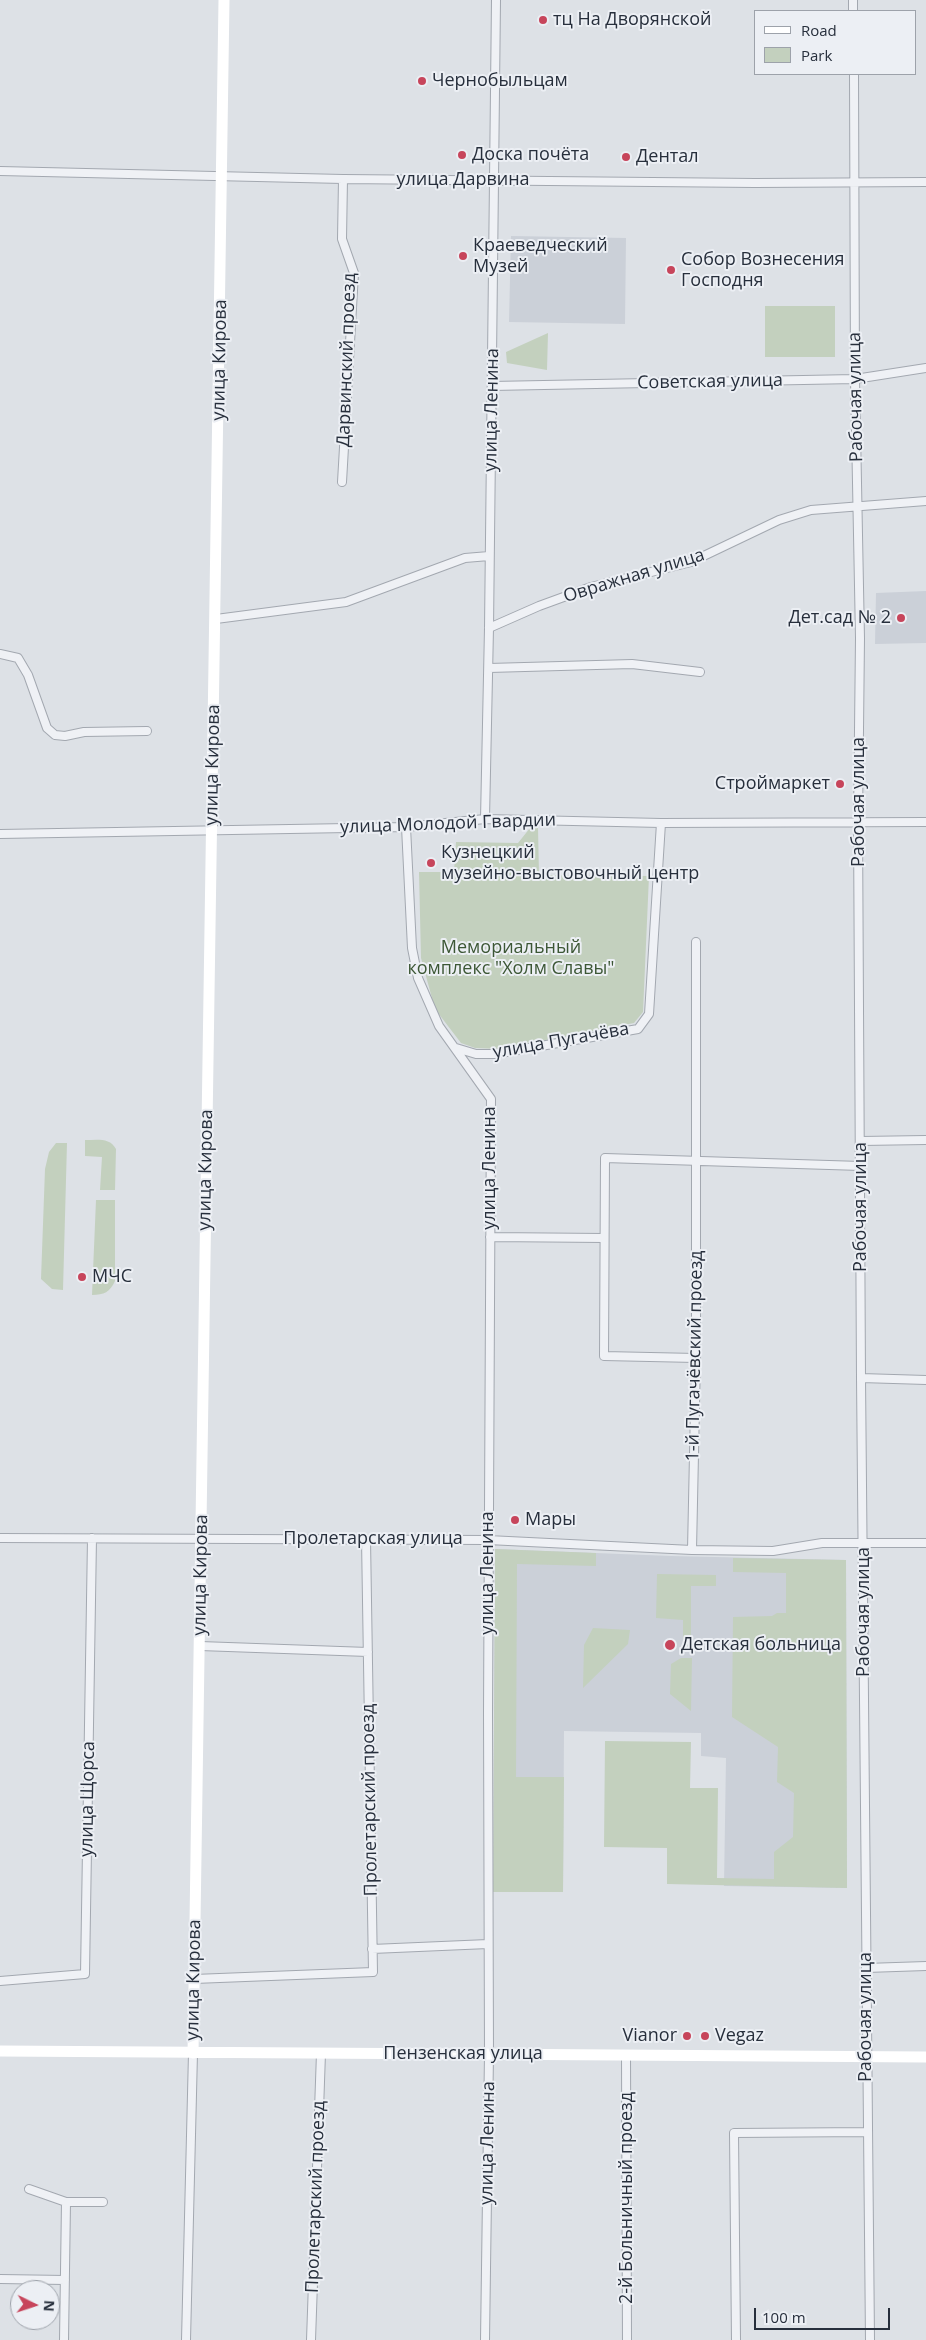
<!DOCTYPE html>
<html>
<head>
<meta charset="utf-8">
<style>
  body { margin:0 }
  #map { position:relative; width:926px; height:2340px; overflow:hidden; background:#dde1e6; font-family:"Open Sans",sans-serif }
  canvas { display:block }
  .legend { position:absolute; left:754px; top:10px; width:162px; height:65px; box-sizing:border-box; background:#eceff4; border:1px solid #9da2aa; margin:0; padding:6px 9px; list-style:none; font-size:15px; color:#272f3c }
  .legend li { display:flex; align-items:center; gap:10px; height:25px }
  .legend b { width:25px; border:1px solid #9da2aa }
  .north { position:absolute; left:10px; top:2280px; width:50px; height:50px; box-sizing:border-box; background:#eceff4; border:1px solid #9da2aa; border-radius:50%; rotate:94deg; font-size:14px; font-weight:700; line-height:20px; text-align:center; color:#272f3c }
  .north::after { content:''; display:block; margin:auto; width:18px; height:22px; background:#c7455b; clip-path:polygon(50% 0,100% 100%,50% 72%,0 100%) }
  .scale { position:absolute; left:754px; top:2308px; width:136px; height:22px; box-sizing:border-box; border:2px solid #272f3c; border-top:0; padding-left:6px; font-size:15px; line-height:18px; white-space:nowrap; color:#272f3c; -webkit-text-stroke:4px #eceff4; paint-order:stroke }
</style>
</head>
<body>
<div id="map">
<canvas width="926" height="2340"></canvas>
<ul class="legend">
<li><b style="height:6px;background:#fff"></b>Road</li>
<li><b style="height:14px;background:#c3d0be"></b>Park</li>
</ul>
<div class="north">N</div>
<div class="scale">100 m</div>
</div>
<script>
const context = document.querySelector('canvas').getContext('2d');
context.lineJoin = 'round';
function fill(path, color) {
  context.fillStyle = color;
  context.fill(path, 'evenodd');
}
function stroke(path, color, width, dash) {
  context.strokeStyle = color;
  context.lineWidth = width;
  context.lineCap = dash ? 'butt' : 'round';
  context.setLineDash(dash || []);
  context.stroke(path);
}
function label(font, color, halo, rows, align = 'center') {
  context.font = font + ' "Open Sans",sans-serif';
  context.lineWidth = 4;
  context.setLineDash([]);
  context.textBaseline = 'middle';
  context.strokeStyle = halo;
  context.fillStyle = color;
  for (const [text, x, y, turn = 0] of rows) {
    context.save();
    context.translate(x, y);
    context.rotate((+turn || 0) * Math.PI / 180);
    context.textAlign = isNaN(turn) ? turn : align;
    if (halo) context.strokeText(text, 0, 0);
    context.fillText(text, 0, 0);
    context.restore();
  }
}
const built = new Path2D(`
  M511,236L626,238L625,324L509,322Z
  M926,591V643L875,644L876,593Z
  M495,1549L671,1556L846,1560L847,1888L724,1886L726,1758L701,1756V1733L564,1731L563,1892H493Z`);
const green = new Path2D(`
  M765,306H835V357H765Z
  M548,333L547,370L507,363L506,352Z
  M530,828H538L539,875L649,876L643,1012L634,1023L499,1049L475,1048L461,1043L435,1009L421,958L419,872H454L456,842L518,843Z
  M85,1140C96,1140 110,1137 116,1149L115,1190H100L102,1157L85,1156Z
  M56,1143H67L63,1290L52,1289L41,1279L45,1169L49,1152Z
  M96,1200H115V1281C110,1292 104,1295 92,1295Z
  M495,1549L596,1553V1566L517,1564L516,1777H564L563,1892H493Z
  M733,1558L846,1560L847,1888L667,1884V1848L604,1847L605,1741L691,1742L690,1788H718L717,1878L774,1879V1852L793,1837L794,1793L777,1782L778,1747L732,1717L733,1617L772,1616L777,1613H786V1573L733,1572Z
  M657,1574L716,1575V1586H691V1646L683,1645V1620L656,1618Z
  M593,1628L630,1630L628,1644L583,1688L584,1645Z
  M681,1658H692L691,1711L670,1694L671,1664Z`);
const street = new Path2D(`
  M853,0V11
  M854,74L855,379L860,638L858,822L861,1378L870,2340
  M0,171L343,179L755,183L926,182
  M492,386L855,379L926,368
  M342,482L354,273L342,239L343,179
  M216,619L346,602L465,558L489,556
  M489,628L539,606L591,587L691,562L779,520L811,510L926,501
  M0,654L18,658L28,675L47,728L55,735L65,736L84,732L147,731
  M489,668L632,664L700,672
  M485,819L489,628L496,0
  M406,827L412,948L418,978L439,1026L491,1099L488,1712L489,2054L485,2340
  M0,834L406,827L485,819L661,823L926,822
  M456,1048L476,1054H495L638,1029L649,1014L661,823
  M861,1141L926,1140
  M490,1237L604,1238
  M696,1358L604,1356L605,1158L861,1166
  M861,1378L926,1380
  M0,1538L488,1540L692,1550L773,1551L822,1543H926
  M692,1550L696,1358V942
  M200,1646L368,1652
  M372,1949L488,1944
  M866,1968L926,1966
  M194,1979L373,1972L366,1539
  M0,1981L85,1974L92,1538
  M626,2055L627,2340
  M29,2189L66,2202H103
  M0,2279L65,2280
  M64,2340L66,2202
  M186,2340L193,2053
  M311,2340L321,2053
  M736,2340L734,2133L868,2132`);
const secondary = new Path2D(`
  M0,2051L926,2057
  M193,2053L224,0`);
const markers = [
  [543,20,5,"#c7455b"],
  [422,81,5,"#c7455b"],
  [462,155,5,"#c7455b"],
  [626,157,5,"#c7455b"],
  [463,256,5,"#c7455b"],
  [671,270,5,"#c7455b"],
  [901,618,5,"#c7455b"],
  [840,784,5,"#c7455b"],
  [431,863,5,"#c7455b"],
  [82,1277,5,"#c7455b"],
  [515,1520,5,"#c7455b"],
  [670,1645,6,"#c7455b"],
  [687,2036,5,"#c7455b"],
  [705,2036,5,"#c7455b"]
];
const poiNames = [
  ["тц На Дворянской",553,20],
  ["Чернобыльцам",432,81],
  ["Доска почёта",472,155],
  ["Дентал",636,157],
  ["Краеведческий",473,246],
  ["Музей",473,267],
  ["Собор Вознесения",681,260],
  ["Господня",681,281],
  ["Дет.сад № 2",891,618,"right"],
  ["Строймаркет",830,784,"right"],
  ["Кузнецкий",441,853],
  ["музейно-выстовочный центр",441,874],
  ["МЧС",92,1277],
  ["Мары",525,1520],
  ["Детская больница",681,1645],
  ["Vianor",677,2036,"right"],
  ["Vegaz",715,2036]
];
const streetNames = [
  ["улица Дарвина",463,180],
  ["улица Кирова",220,360,-89],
  ["Дарвинский проезд",347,360,-88],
  ["Советская улица",710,382,-1],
  ["Рабочая улица",856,397,-91],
  ["улица Ленина",492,410,-89],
  ["Овражная улица",634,576,-17],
  ["улица Кирова",213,765,-89],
  ["Рабочая улица",859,802,-90],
  ["улица Молодой Гвардии",448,824,-2],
  ["улица Пугачёва",561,1041,-10],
  ["улица Ленина",490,1168,-90],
  ["улица Кирова",206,1170,-89],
  ["Рабочая улица",861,1207,-90],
  ["1-й Пугачёвский проезд",695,1356,-89],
  ["Пролетарская улица",373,1539],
  ["улица Ленина",488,1573,-90],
  ["улица Кирова",201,1575,-89],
  ["Рабочая улица",864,1612,-90],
  ["улица Щорса",88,1799,-89],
  ["Пролетарский проезд",370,1800,-91],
  ["улица Кирова",194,1980,-89],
  ["Рабочая улица",866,2017,-90],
  ["Пензенская улица",463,2054],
  ["улица Ленина",488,2143,-89],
  ["Пролетарский проезд",316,2197,-88],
  ["2-й Больничный проезд",627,2198,-90]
];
const parkNames = [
  ["Мемориальный",511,948],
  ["комплекс \"Холм Славы\"",511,969]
];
fill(built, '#cbd0d8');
fill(green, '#c3d0be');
stroke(street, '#a3a8b0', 10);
stroke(street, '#eff1f5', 8);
stroke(secondary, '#fff', 11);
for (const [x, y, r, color] of markers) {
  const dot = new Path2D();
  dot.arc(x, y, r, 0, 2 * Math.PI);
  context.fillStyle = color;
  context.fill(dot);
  stroke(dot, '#eceff4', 2);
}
label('18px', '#272f3c', '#eceff4', poiNames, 'left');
label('18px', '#272f3c', '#eceff4', streetNames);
label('18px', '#3c5735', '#eceff4', parkNames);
</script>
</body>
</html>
